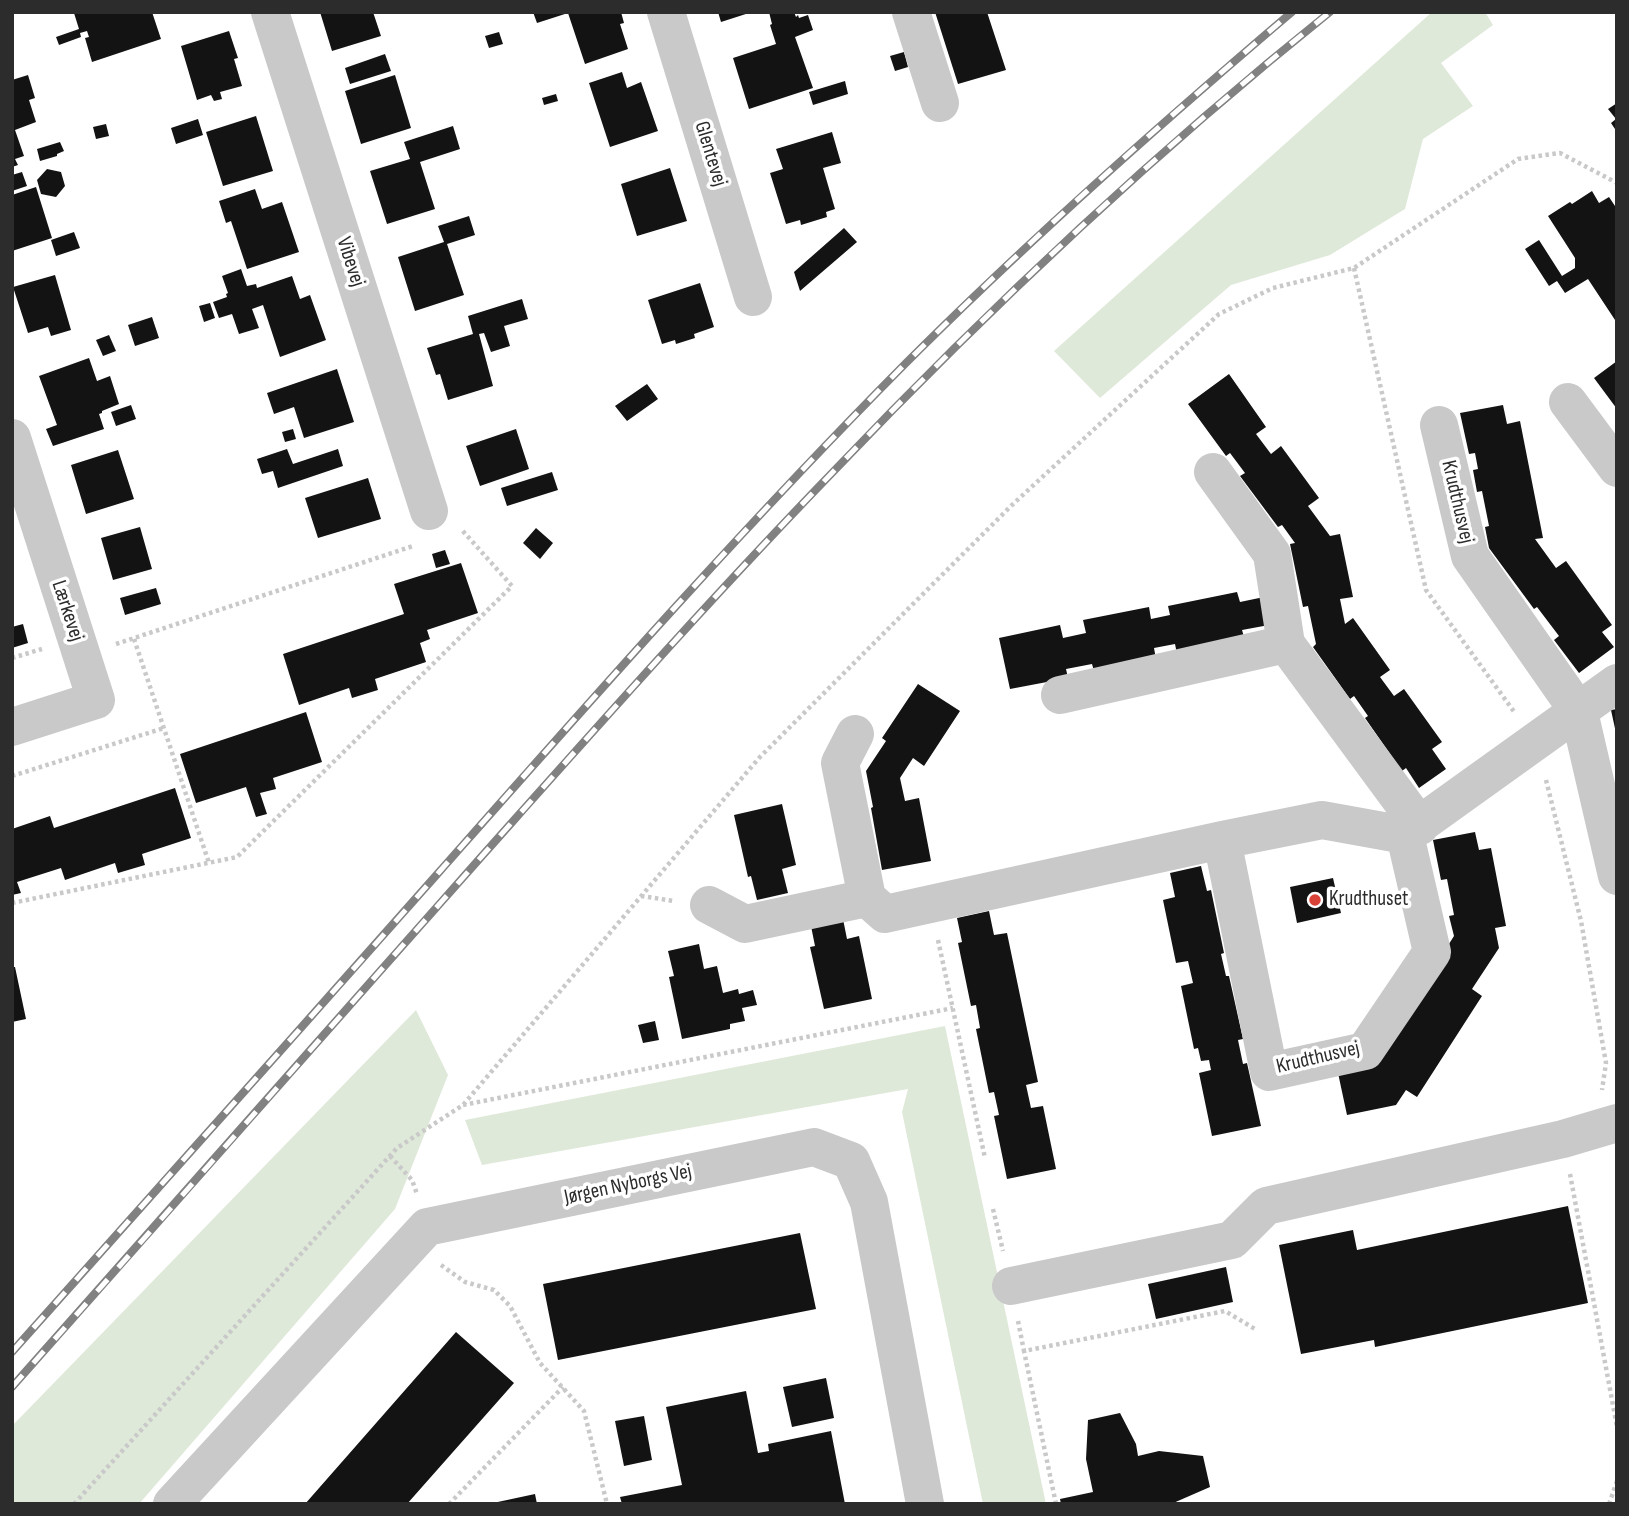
<!DOCTYPE html>
<html>
<head>
<meta charset="utf-8">
<style>
  body { margin:0 }
  #map { position:relative; width:1629px; height:1516px; overflow:hidden; background:#fff; font-family:"Sofia Sans Condensed",sans-serif }
  canvas { display:block }
  .frame { position:absolute; inset:0; border:14px solid #2c2c2c; pointer-events:none }
</style>
</head>
<body>
<div id="map">
<canvas width="1629" height="1516"></canvas>
<div class="frame"></div>
</div>
<script>
const context = document.querySelector('canvas').getContext('2d');
context.lineJoin = 'round';
function fill(path, color) {
  context.fillStyle = color;
  context.fill(path, 'evenodd');
}
function stroke(path, color, width, dash) {
  context.strokeStyle = color;
  context.lineWidth = width;
  context.lineCap = dash ? 'butt' : 'round';
  context.setLineDash(dash || []);
  context.stroke(path);
}
function label(font, color, halo, rows, align = 'center') {
  context.font = font + ' "Sofia Sans Condensed",sans-serif';
  context.lineWidth = 7;
  context.setLineDash([]);
  context.textBaseline = 'middle';
  context.strokeStyle = halo;
  context.fillStyle = color;
  for (const [text, x, y, turn = 0] of rows) {
    context.save();
    context.translate(x, y);
    context.rotate((+turn || 0) * Math.PI / 180);
    context.textAlign = isNaN(turn) ? turn : align;
    if (halo) context.strokeText(text, 0, 0);
    context.fillText(text, 0, 0);
    context.restore();
  }
}
const green = new Path2D(`
  M1432,12H1485L1493,25L1441,63L1473,106L1423,139L1405,209L1330,255L1231,285L1100,398L1054,351Z
  M416,1010L448,1075L395,1209L139,1504H12V1426Z
  M945,1026L1046,1504H983L902,1112L908,1089L482,1165L465,1120Z`);
const building = new Path2D(`
  M76,12H152L161,39L92,62L85,38L89,37L87,31L80,33L81,37L59,45L56,37L79,29L74,13Z
  M320,12H373L381,36L332,51Z
  M533,12H621L624,23L620,24L628,49L585,64L568,13L537,23Z
  M718,12H749V13L721,22Z
  M769,12H794L796,17L798,15L799,18L808,15L813,30L795,37L813,88L749,109L733,58L776,44L770,25L772,24Z
  M935,12H987L1006,70L958,84Z
  M229,31L238,58L234,59L242,86L220,92L222,99L214,101L211,95L197,100L181,46Z
  M499,32L503,44L489,48L485,36Z
  M904,52L908,67L895,71L890,56Z
  M385,54L391,71L350,84L345,68Z
  M622,72L627,88L641,82L658,131L610,147L589,83Z
  M28,75L35,98L29,100L36,122L15,130L24,156L15,159L18,165L12,167V80Z
  M395,75L411,128L361,144L345,91Z
  M845,81L848,94L813,105L809,92Z
  M556,94L558,101L544,105L542,98Z
  M1617,103V132L1611,123L1616,119L1608,109Z
  M256,116L273,171L223,186L206,132Z
  M198,119L203,135L176,144L171,128Z
  M106,124L109,136L96,139L93,127Z
  M453,126L460,149L420,162L435,209L387,224L370,171L410,159L404,142Z
  M832,132L841,163L823,168L835,209L826,212L827,217L801,225L800,220L786,224L770,173L783,169L776,149Z
  M60,142L64,151L57,154V156L40,161L37,149Z
  M670,168L687,221L637,236L621,184Z
  M47,169L61,172L65,186L56,197L41,194L37,180Z
  M22,172L27,186L12,191V175Z
  M36,187L52,238L12,251V195Z
  M255,189L262,209L282,202L299,252L247,269L231,221L226,223L219,201Z
  M1592,191L1599,203L1609,197L1617,209V323L1588,279L1565,293L1557,281L1549,286L1525,249L1539,240L1562,276L1575,268V258L1548,216L1570,202L1572,204Z
  M469,216L475,235L447,244L464,295L415,311L398,257L444,242L438,226Z
  M844,228L857,242L800,291L794,272Z
  M74,232L80,248L56,256L51,240Z
  M241,269L247,286L256,284L257,288L292,276L300,299L310,295L326,340L280,357L263,305L252,309L259,328L239,334L232,314L219,318L213,302L227,297L226,294L228,293L222,276Z
  M55,275L71,330L51,336L48,327L28,333L13,287Z
  M700,283L714,327L694,334L695,338L676,344L675,340L662,344L648,300Z
  M522,299L528,319L504,326L510,346L491,352L484,333L479,334L493,386L448,400L440,374L436,375L427,348L473,334L468,316Z
  M210,303L215,318L204,322L199,306Z
  M152,317L159,338L135,346L128,325Z
  M109,335L116,351L103,356L96,340Z
  M89,358L97,381L110,376L119,404L102,411V413L99,414L104,429L53,446L46,429L57,425L39,376Z
  M1617,361V409L1594,378Z
  M337,369L354,422L304,438L294,407L274,414L267,393Z
  M1229,374L1266,427L1256,434L1271,454L1281,446L1319,498L1308,506L1330,536L1340,534L1353,597L1340,599L1345,624L1353,618L1390,670L1380,677L1394,696L1404,689L1442,742L1432,749L1446,769L1419,788L1406,768L1402,771L1365,718L1368,716L1354,696L1350,699L1313,647L1316,644L1308,606L1303,607L1290,544L1295,543L1282,525L1278,527L1240,476L1245,473L1230,453L1226,456L1188,404Z
  M647,384L658,399L627,421L615,406Z
  M131,405L136,419L116,426L111,412Z
  M1503,405L1507,424L1520,421L1543,538L1535,539L1556,568L1566,561L1612,625L1602,632L1614,647L1579,673L1554,640L1559,636L1537,607L1534,609L1489,548L1485,527L1489,526L1482,491L1477,492L1473,470L1478,469L1475,453L1469,454L1460,413Z
  M293,429L296,439L285,442L282,432Z
  M516,429L529,469L480,486L466,446Z
  M287,449L293,464L338,449L343,466L278,488L273,471L262,474L257,459Z
  M118,450L134,499L86,514L71,465Z
  M552,472L558,490L507,506L501,488Z
  M368,478L381,519L318,538L305,498Z
  M140,527L152,569L113,580L101,538Z
  M536,528L553,543L540,559L523,543Z
  M445,550L450,564L436,568L432,554Z
  M461,563L478,613L427,630L430,639L420,643L426,662L375,679L378,690L352,698L349,688L299,705L283,654L404,614L394,584Z
  M156,588L161,604L125,615L120,598Z
  M1237,592L1240,602L1264,597L1269,625L1242,630L1245,640L1177,654L1175,644L1154,648L1156,659L1094,671L1092,664L1066,669L1068,678L1010,689L999,638L1060,625L1063,638L1086,633L1083,620L1149,607L1151,619L1170,615L1168,606Z
  M23,624L28,643L12,648V627Z
  M918,684L960,711L924,766L913,758L900,778L905,801L919,798L931,861L882,870L871,808L873,807L866,771L886,741L882,738Z
  M1617,709V732L1616,733L1611,710Z
  M306,712L322,762L273,778L276,789L260,793L267,814L256,817L246,787L196,803L180,754Z
  M175,788L191,838L142,854L145,865L118,873L115,863L65,880L61,868L17,882L21,893L12,895V829L50,816L54,828Z
  M782,804L796,865L782,869L788,893L757,900L751,876L748,877L734,815Z
  M1475,832L1479,850L1491,848L1506,926L1495,928L1499,948L1472,989L1482,996L1417,1097L1406,1090L1396,1105L1347,1115L1338,1073L1424,983L1454,936L1449,916L1454,915L1447,879L1441,880L1433,840Z
  M1201,866L1207,891L1211,890L1224,953L1221,954L1226,976H1229L1243,1039L1238,1040L1243,1064L1247,1063L1261,1126L1212,1136L1199,1073L1211,1070L1209,1060L1201,1061L1198,1048L1194,1049L1181,986L1193,983L1188,961L1176,963L1163,900L1175,897L1170,873Z
  M1333,878L1341,913L1297,923L1290,887Z
  M989,911L994,935L1007,933L1038,1082L1026,1085L1031,1108L1043,1106L1056,1169L1007,1179L994,1116L999,1115L994,1092L989,1093L976,1029L980,1028L976,1005L971,1006L958,943L962,942L957,918Z
  M842,914L847,939L859,936L872,999L824,1009L810,947L815,946L810,921Z
  M699,944L704,969L717,966L723,993L738,989L739,994L753,990L757,1005L742,1008L745,1021L730,1024V1029L682,1039L669,977L674,976L668,951Z
  M12,967H15L26,1019L12,1022Z
  M655,1021L659,1040L643,1043L638,1025Z
  M1568,1206L1588,1303L1375,1347L1374,1340L1301,1354L1279,1245L1353,1230L1357,1250Z
  M800,1233L816,1309L558,1360L543,1284Z
  M1226,1267L1233,1302L1156,1319L1148,1284Z
  M456,1332L514,1383L407,1504H305Z
  M826,1378L834,1418L792,1427L783,1387Z
  M746,1391L758,1453L769,1451L768,1444L831,1431L845,1504H622L620,1497L682,1485L666,1407Z
  M1120,1413L1136,1444L1138,1456L1159,1451L1203,1456L1210,1487L1171,1504H1061L1060,1499L1093,1492L1086,1459L1088,1420Z
  M644,1416L652,1460L624,1466L615,1421Z
  M535,1494L537,1504H494L493,1503Z`);
const path = new Path2D(`
  M1354,268L1426,590L1515,713
  M134,639L209,863
  M116,644L413,546
  M12,658L42,649
  M12,776L164,728
  M1546,780L1581,921L1606,1063L1602,1090
  M641,896L674,901
  M12,903L237,857L512,586L461,529
  M938,940L985,1158
  M463,1105L953,1008
  M390,1156L412,1180L417,1194
  M1570,1174L1617,1427
  M993,1209L1003,1251
  M441,1265L465,1282L494,1290L510,1306L540,1363L584,1411L607,1504
  M1018,1321L1024,1351
  M74,1504L397,1148L463,1105L759,758L1012,505L1219,314L1273,288L1354,268L1518,159L1560,153L1617,183
  M449,1504L563,1387
  M1056,1504L1024,1351L1225,1311L1255,1329
  M1609,1504L1617,1481`);
const minor = new Path2D(`
  M270,12L429,511
  M666,12L753,297
  M911,12L940,103
  M1568,402L1617,468
  M1439,425L1470,556L1579,712L1617,876
  M12,438L96,700L12,727
  M1213,472L1272,554L1286,644L1420,826
  M1060,695L1286,644
  M855,734L840,763L867,898
  M1222,840L1269,1072L1365,1051L1432,952L1405,835
  M709,905L745,924L867,898L885,914L1222,840L1322,820L1405,835L1617,683
  M1011,1286L1232,1240L1266,1206L1563,1139L1617,1123
  M172,1504L427,1227L814,1147L851,1161L869,1202L925,1504`);
const rail = new Path2D(`
  M12,1352C155,1191 298,1032 440,871C592,699 744,526 906,363C1029,240 1159,125 1292,12
  M12,1387C169,1211 325,1033 482,856C597,727 711,598 831,474C987,310 1153,154 1330,12`);
const markers = [
  [1315,900,7,"#d94237"]
];
const streetNames = [
  ["Glentevej",710,154,73],
  ["Vibevej",350,262,72],
  ["Krudthusvej",1457,502,77],
  ["Lærkevej",67,611,72],
  ["Krudthusvej",1318,1058,-13],
  ["Jørgen Nyborgs Vej",628,1185,-12]
];
const poiNames = [
  ["Krudthuset",1329,900]
];
fill(green, '#dfe9d9');
fill(building, '#131313');
stroke(path, '#c9c9c9', 4.5, [3.5, 3.5]);
stroke(minor, '#c9c9c9', 38);
stroke(rail, '#818181', 8);
stroke(rail, '#fff', 5, [16]);
for (const [x, y, r, color] of markers) {
  const dot = new Path2D();
  dot.arc(x, y, r, 0, 2 * Math.PI);
  context.fillStyle = color;
  context.fill(dot);
  stroke(dot, '#fff', 2.5);
}
label('21px', '#2c2c2c', '#fff', streetNames);
label('21px', '#2c2c2c', '#fff', poiNames, 'left');
</script>
</body>
</html>
